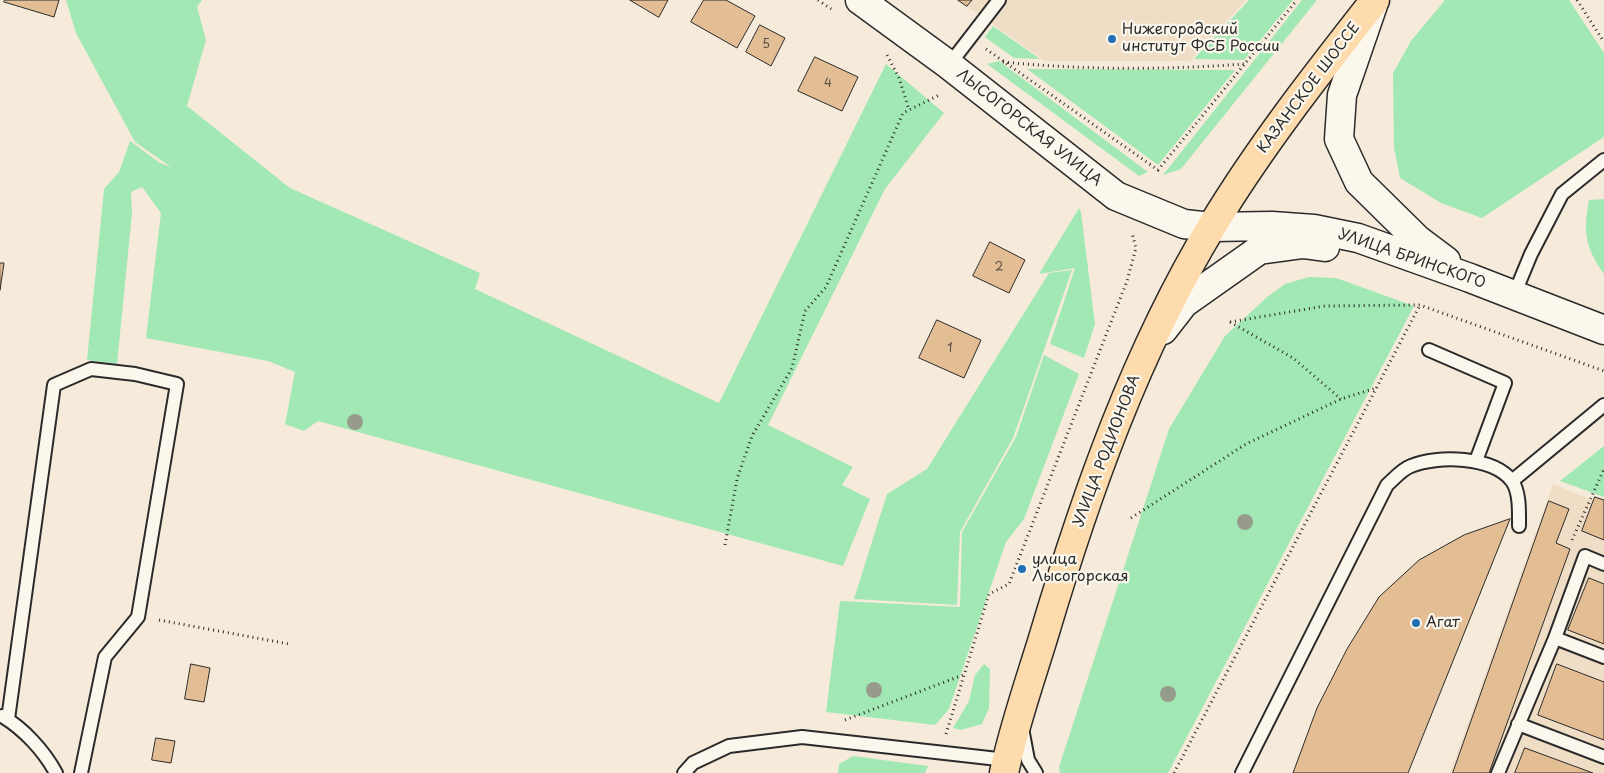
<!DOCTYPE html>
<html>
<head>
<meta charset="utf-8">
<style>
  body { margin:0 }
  canvas { display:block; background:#f6ebda }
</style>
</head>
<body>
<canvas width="1604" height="773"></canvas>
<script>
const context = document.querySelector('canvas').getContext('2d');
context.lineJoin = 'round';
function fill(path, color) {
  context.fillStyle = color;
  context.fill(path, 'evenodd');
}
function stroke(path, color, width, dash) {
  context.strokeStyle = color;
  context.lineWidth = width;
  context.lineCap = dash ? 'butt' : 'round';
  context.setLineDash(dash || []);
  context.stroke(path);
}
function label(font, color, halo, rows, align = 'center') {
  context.font = font + ' "Playpen Sans",sans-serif';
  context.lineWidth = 4.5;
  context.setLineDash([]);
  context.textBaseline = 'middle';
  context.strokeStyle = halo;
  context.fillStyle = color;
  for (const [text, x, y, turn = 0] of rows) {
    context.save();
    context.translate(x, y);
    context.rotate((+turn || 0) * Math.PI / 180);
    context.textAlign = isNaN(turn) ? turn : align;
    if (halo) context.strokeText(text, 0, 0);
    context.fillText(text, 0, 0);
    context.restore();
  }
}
const built = new Path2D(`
  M958,0H1246L1190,61H1045Z
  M1553,484L1604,505V773H1450Z`);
const green = new Path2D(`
  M66,0H202L197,7L206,40L187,106L290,188L480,273L475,289L719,403L886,64L944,113L885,189L768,425L853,467L842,485L870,499L843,566L318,421L304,431L285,424L295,372L268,361L146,338L161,213L142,187L131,192L132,213L117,364L87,360L104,189L119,172L130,141L160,163L171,167L135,142L76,33Z
  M1249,0H1293L1244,60L1194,59Z
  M1302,0H1317L1181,169L1163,175Z
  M1445,0H1569L1604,53V137L1482,218L1441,203L1400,178L1394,148L1393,73L1411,41Z
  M993,26L1040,59L1014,58L985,37Z
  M999,61L1148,172L1139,176L987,64Z
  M1027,69L1235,70L1158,165Z
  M1604,199V274C1585,247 1583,232 1589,200Z
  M1079,208L1081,212L1095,324L1084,358L1050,344L1075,268L1039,274Z
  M1072,270L1013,438L960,532L957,605L854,599L887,494L927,469L1049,273Z
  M1309,277L1336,278L1414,306L1168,773H1060L1059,767L1169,429L1225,336L1266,298L1285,284Z
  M1044,355L1079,374L1024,519L1006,542L949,709L935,725L826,712L840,601L960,607L962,532L1016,437Z
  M1604,446V497L1560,481Z
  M984,664L990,669L989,708L982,724L961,730L953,728L969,701L975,675Z
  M853,756L928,766L925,773H838L839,764Z`);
const building = new Path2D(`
  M5,0H59L54,17L4,2Z
  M630,0H668L659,17Z
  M704,0H726L755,16L737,48L691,22Z
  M958,0H972L967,6Z
  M760,25L785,38L771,66L746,52Z
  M815,57L858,77L842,111L798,91Z
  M990,242L1025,260L1009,293L973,276Z
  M0,263H4L0,290Z
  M937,320L981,340L964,378L919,358Z
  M1595,497L1604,500V540L1582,531Z
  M1549,501L1569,509L1556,543L1570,549L1489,773H1453Z
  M1510,519L1408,773H1293L1317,708L1347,649L1379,597L1419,560L1464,535Z
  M1589,578L1604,584V644L1568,630Z
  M191,664L210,668L204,702L185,699Z
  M1557,664L1604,682V740L1538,715Z
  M156,738L175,741L171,763L152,760Z
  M1525,748L1593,773H1515Z`);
const path = new Path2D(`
  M818,0L834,11
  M1577,0L1604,42
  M986,49L1158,170L1297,0
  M887,55L899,78L909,110
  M1003,62C1083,70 1164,70 1244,64
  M1230,322L1325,306L1420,305L1604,371
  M1230,322L1293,358L1341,399
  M1131,518L1246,444L1341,399L1376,388
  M1572,540L1604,469
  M725,545L737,479L752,436L792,368L805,311L826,287L903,113L941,94
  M159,620L289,644
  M845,720L963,675
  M946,734L989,594L1009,584L1127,281L1136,248L1132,233
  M1174,773L1420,305`);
const service = new Path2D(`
  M949,65L999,0
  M1514,295L1531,254L1562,194L1604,160
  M1429,350L1505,383L1476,461
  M1512,481L1604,405
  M1555,638L1604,657
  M2,716C24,729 44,751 56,773
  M8,719L54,385L91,369L135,374L177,384L138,617L105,657L81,773
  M1518,724L1604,757
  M1022,728L1028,760L1036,773
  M684,773L693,763L729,746L802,737L1007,760
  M1242,773L1387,485C1394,479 1402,469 1411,466C1437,455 1493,456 1512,481C1520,492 1519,512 1519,526
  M1498,773L1555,638L1585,556L1604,564`);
const tertiary = new Path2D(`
  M860,0L949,65L1116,196L1184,224L1211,227`);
const secondary = new Path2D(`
  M1373,5L1342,95L1339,139L1359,182L1418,240L1446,261
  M1211,227L1272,226L1314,229L1358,238L1470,278L1604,330
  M1163,330L1184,303L1259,250L1303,244L1325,247`);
const primary = new Path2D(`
  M1004,773C1014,726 1030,681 1044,635C1086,494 1136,352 1212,226C1261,145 1317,74 1375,0`);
const trees = [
  [355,422],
  [1245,522],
  [874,690],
  [1168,694]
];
const markers = [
  [1112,39,5,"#1f6fb2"],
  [1022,569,5,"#1f6fb2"],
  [1416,623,5,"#1f6fb2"]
];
const numberNames = [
  ["5",766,45],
  ["4",828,84],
  ["2",999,268],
  ["1",950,349]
];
const poiNames = [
  ["Нижегородский",1122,30],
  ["институт ФСБ России",1122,47],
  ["улица",1032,560],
  ["Лысогорская",1032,577],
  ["Агат",1426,623]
];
const streetNames = [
  ["КАЗАНСКОЕ ШОССЕ",1309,88,-53],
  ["ЛЫСОГОРСКАЯ УЛИЦА",1029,128,38],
  ["УЛИЦА БРИНСКОГО",1412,259,19],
  ["УЛИЦА РОДИОНОВА",1107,451,-69]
];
fill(built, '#f0ddc5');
fill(green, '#a2e8b4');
fill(building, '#e3bd94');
stroke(building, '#2b2b2b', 1);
stroke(service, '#2b2b2b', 16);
stroke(tertiary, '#2b2b2b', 31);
stroke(secondary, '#2b2b2b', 31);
stroke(primary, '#2b2b2b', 31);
stroke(path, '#2b2b2b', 3, [1, 4]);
stroke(service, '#fbf7ec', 12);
stroke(tertiary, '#fbf7ec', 28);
stroke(secondary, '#fbf7ec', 28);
stroke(primary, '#fedbac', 28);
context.fillStyle = '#979b8c';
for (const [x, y] of trees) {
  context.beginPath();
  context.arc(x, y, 8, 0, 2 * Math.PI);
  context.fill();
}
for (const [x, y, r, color] of markers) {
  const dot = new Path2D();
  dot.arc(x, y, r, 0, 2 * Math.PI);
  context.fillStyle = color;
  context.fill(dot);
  stroke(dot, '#fbf7ec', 2);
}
label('12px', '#595045', null, numberNames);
label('15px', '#2b2b2b', '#fbf7ec', poiNames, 'left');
label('15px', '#2b2b2b', '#fbf7ec', streetNames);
</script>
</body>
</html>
